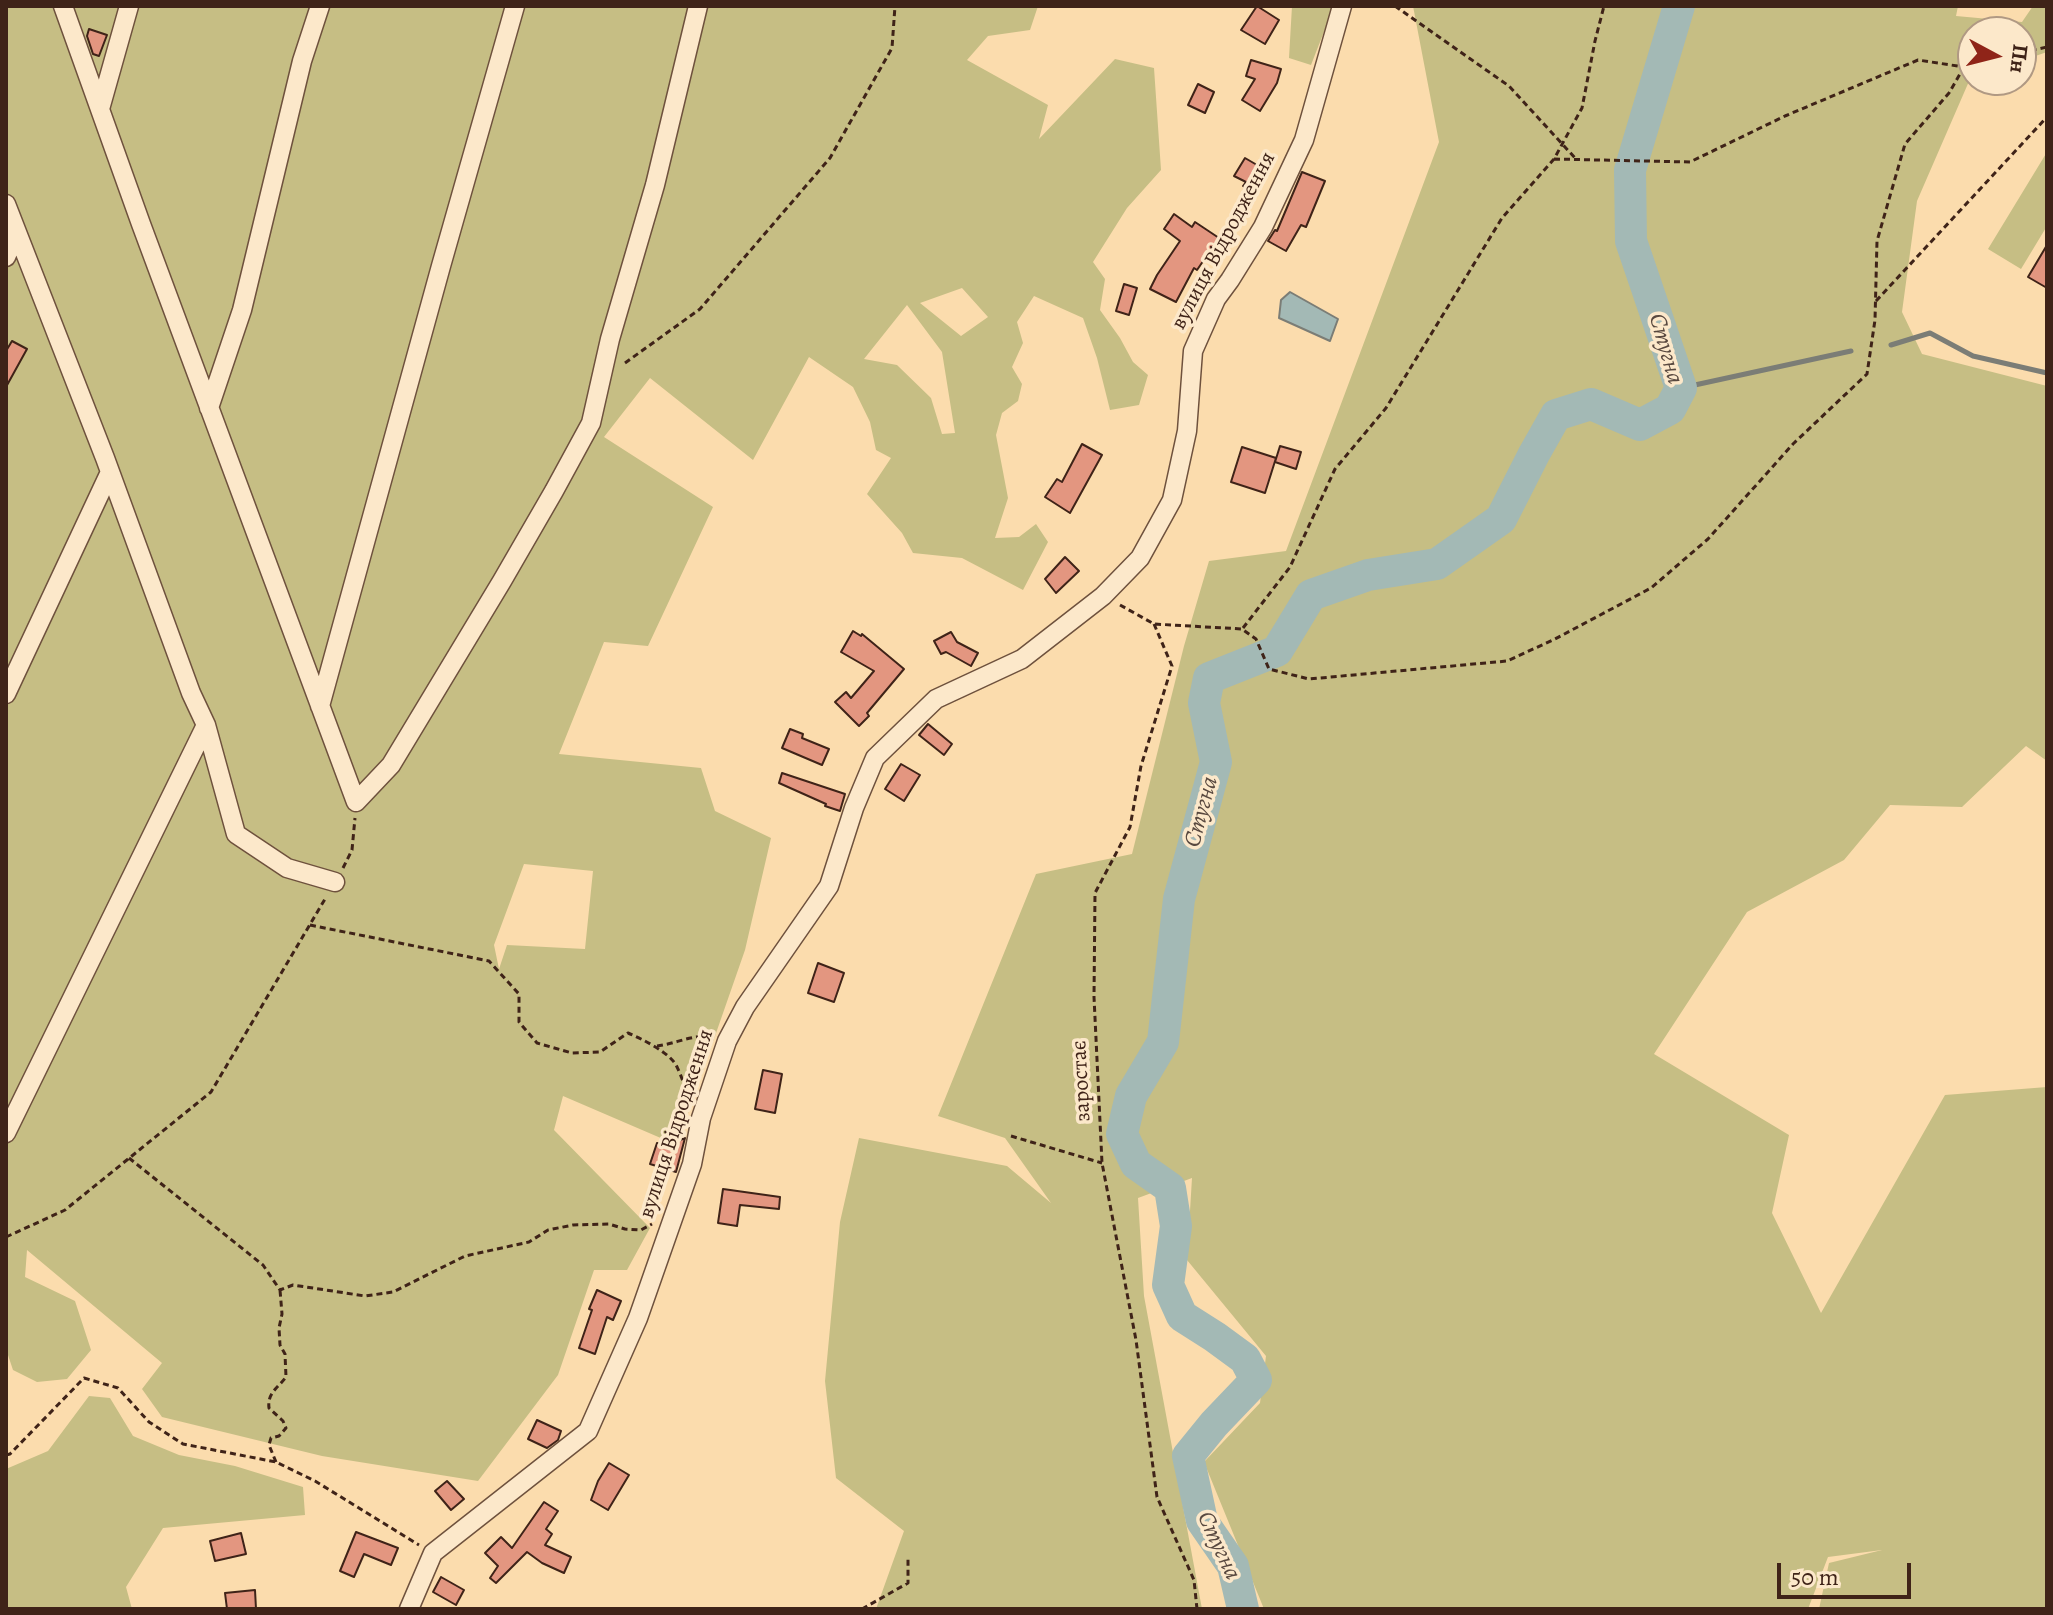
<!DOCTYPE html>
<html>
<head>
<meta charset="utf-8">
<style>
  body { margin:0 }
  #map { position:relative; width:2053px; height:1615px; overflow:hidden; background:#fbdcad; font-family:Alegreya,serif }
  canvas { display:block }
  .frame { position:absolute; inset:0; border:8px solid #3f2318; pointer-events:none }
  .north { position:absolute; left:1957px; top:16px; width:80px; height:80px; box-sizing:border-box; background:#fce8ca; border:2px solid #b09983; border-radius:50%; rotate:97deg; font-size:22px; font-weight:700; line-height:32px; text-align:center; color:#3f2318 }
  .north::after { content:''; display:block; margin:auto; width:28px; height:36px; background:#8f2418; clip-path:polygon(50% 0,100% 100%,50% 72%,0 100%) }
  .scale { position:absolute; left:1777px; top:1563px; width:134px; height:36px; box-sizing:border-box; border:4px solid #3f2318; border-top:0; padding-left:10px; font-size:24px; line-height:28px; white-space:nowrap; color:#3f2318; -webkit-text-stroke:6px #fce8ca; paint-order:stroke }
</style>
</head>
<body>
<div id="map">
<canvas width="2053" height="1615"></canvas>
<div class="frame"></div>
<div class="north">Пн</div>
<div class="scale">50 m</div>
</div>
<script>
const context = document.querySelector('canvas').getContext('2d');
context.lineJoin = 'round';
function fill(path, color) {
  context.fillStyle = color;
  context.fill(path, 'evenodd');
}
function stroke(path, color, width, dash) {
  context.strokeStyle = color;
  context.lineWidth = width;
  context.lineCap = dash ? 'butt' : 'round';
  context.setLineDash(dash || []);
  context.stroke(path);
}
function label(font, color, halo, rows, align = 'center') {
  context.font = font + ' Alegreya,serif';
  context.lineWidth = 7;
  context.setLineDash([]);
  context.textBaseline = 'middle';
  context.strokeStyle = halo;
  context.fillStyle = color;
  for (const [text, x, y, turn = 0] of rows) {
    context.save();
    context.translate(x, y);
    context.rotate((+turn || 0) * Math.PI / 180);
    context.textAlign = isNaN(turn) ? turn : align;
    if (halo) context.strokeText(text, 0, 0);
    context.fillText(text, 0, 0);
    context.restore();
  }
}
const green = new Path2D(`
  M6,6H1038L1030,30L988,36L967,60L1048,105L1039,139L1115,59L1154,68L1161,170L1127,208L1093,262L1105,279L1100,310L1120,338L1133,362L1148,375L1139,405L1110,410L1097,358L1083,318L1034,296L1017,322L1023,343L1012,367L1022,384L1018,401L1002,413L996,435L1008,498L995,538L1019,537L1036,524L1048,542L1023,590L962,558L913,553L902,533L867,494L891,458L876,450L870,422L853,387L809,357L753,460L650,378L604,437L713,507L648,646L604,642L559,754L701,768L715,811L771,838L745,950L677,1145L563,1096L554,1130L650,1228L627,1270H594L558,1375L478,1481L322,1456L162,1417L142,1389L162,1363L27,1250L25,1277L75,1301L91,1350L67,1379L37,1382L13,1370L6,1349ZM962,288L988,317L961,336L920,303ZM907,305L942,352L955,433L942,434L931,398L897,365L864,359ZM524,864L593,871L585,949L507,945L499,969L494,945Z
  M1292,6H1334L1311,65L1289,58Z
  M1413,6H1958L1956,16L2022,22L2033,6H2047V52L2021,61V32H1973V78L1970,79L1917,201L1902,312L1922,354L2047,386V761L2026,746L1962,807L1890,805L1844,860L1747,912L1654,1054L1789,1135L1772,1213L1821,1313L1945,1095L2047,1087V1609H1819L1829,1563L1882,1550L1828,1557L1808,1609H1264L1204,1462L1260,1403L1266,1356L1187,1260L1192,1178L1138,1198L1144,1296L1202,1609H876L904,1531L836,1478L825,1381L840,1222L859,1138L1007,1166L1051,1203L1005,1138L938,1116L1036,874L1132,854L1184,646L1209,561L1286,551L1439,142Z
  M2047,152V226L2021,269L1988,249Z
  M89,1396L110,1398L133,1436L179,1455L235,1466L303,1487L305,1515L163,1528L126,1587L132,1609H6V1469L48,1451Z`);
const water = new Path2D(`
  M1290,292L1338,319L1330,341L1279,318L1281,300Z`);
const stream = new Path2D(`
  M1891,345L1930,333L1973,356L2047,373
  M1681,388L1851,351`);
const river = new Path2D(`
  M1243,1609L1233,1566L1202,1521L1188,1456L1214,1424L1256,1380L1245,1359L1215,1337L1182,1316L1168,1285L1176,1226L1170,1188L1136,1164L1122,1134L1131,1096L1163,1042L1179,899L1216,762L1204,703L1209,678L1277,651L1311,595L1368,575L1437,564L1501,519L1534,454L1556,415L1591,404L1640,425L1670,409L1681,388L1631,241L1630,170L1679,6`);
const building = new Path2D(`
  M1257,6L1279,20L1265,44L1241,30Z
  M89,29L107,35L99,56L93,54L87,36Z
  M1251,60L1281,69L1277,83L1260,111L1242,100L1255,79L1246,76Z
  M1198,84L1214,92L1205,113L1188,105Z
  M1245,158L1269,172L1256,194L1243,186L1246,182L1234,176Z
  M1302,172L1325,181L1306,227L1301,225L1286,251L1268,241L1275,230L1277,231Z
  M1174,214L1192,227L1195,222L1219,238L1197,270L1194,268L1176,302L1150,289L1157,275L1180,241L1164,229Z
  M2047,245V288L2028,277Z
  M1124,284L1137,288L1129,315L1116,311Z
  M12,341L27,349L6,387V351Z
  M1082,444L1102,455L1070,513L1045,497L1057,479L1062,482Z
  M1280,446L1301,452L1296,469L1275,462Z
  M1242,447L1276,458L1265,493L1231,482Z
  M1065,557L1079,571L1056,593L1045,579Z
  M853,631L861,636L862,634L904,669L867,713L869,716L859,726L835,702L846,692L851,698L874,671L841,652Z
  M951,632L957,642L978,653L971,666L946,652L941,654L934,641Z
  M928,724L952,744L944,755L919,735Z
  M790,729L803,734L802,738L829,749L822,765L782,748Z
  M901,764L920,775L904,801L885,789Z
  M782,773L845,794L840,811L825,806L826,804L779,783Z
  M818,963L844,973L834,1002L808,993Z
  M763,1070L782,1074L775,1113L755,1109Z
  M685,1138L676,1172L650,1164L657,1143L666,1146Z
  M723,1189L780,1197L779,1209L740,1205L737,1226L718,1223Z
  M597,1290L621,1301L613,1320L607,1317L595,1354L579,1348L592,1310L589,1309Z
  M537,1420L561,1431L558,1440L547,1448L528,1439Z
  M609,1463L629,1475L608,1510L591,1500L598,1481Z
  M447,1481L464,1499L451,1510L435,1491Z
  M544,1502L558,1511L546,1529L552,1534L545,1545L571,1557L564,1573L542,1563L527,1552L496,1583L490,1578L498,1566L485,1553L501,1537L512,1548Z
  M356,1532L398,1548L391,1565L364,1554L354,1577L340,1571Z
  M241,1533L246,1554L215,1561L210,1541Z
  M441,1577L464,1590L456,1605L433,1592Z
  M255,1590L256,1609H227L225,1593Z`);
const path = new Path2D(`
  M1395,6L1509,86L1576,159
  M2021,53L2047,47
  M1554,159L1690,162L1785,116L1918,60L1964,67
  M1876,301L2047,117
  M625,363L700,309L830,158L892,48L895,6
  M1120,605L1154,624L1242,629L1256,639L1269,669L1309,679L1507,661L1555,639L1651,588L1708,539L1793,444L1867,374L1875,320L1877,241L1905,144L1949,93L1964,67L1973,64
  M1154,624L1172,666L1141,766L1130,827L1095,893L1094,997L1102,1163L1136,1340L1157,1497L1194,1580L1197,1609
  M1243,628L1290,567L1335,469L1386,408L1502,218L1554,159L1582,108L1595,41L1604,6
  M343,868L352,850L355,818
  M310,925L489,961L519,994V1022L537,1043L572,1053L600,1052L628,1033C642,1039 671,1053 677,1067C682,1077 685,1088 690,1098
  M657,1046C675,1044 693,1034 711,1037
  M1011,1136L1102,1163
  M129,1158L263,1265L280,1290L293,1285L365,1296L393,1292L465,1256L529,1242L548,1230L573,1225L609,1224L625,1229L641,1230L652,1224
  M6,1237L65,1210L211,1092L325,899
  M6,1455L10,1454L84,1378L118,1388L149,1422L183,1444L276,1462L315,1481L419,1545
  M276,1462L269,1445L271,1438L279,1436L286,1428L283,1421L269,1408C267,1393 278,1388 286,1377L285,1354L280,1345L279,1328L282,1314L280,1290
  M862,1609L908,1583V1559`);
const minor = new Path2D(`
  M63,6L141,224L356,802L391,765L502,581L554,491L591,423L610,339L655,185L698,6
  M100,109L129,6
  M6,204L105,458L191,693L206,725L236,834L287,868L335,882
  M6,257L16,234
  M209,408L242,310L302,61L320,6
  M6,694L110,472
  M320,706L441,266L515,6
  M6,1133L206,725
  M409,1609L433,1553L588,1431L638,1318L692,1164L701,1118L727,1041L745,1007L829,886L854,808L875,758L936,699L1022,659L1103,596L1140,558L1172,500L1187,431L1193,351L1216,299L1230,280L1263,227L1304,140L1342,6`);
const streetNames = [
  ["вулиця Відродження",1224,241,-62],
  ["заростає",1082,1081,-93],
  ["вулиця Відродження",677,1124,-72]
];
const waterNames = [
  ["Стугна",1665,349,74],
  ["Стугна",1202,812,-75],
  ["Стугна",1218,1546,65]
];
fill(green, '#c6be84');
fill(water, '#a3b9b5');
stroke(water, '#7b7d76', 2);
stroke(stream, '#7b7d76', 5);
stroke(river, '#a3b9b5', 32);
fill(building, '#e39680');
stroke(building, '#3f2318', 2);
stroke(minor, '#6e513d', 21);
stroke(path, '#3f2318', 3, [6, 4]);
stroke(minor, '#fce8ca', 18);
label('22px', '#3f2318', '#fce8ca', streetNames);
label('italic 24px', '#58483f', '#fce8ca', waterNames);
</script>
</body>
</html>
